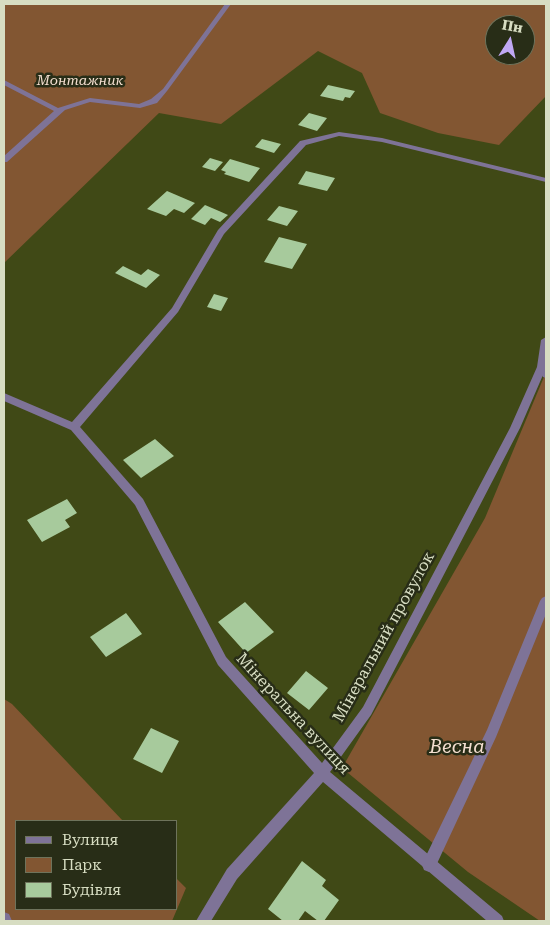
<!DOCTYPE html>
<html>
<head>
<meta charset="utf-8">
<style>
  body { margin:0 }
  #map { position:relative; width:550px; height:925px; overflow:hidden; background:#404916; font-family:"Roboto Serif",serif }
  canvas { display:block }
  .frame { position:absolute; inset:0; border:5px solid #d7ddc2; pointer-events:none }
  .legend { position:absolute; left:15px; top:820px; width:162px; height:90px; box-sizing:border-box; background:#282d17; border:1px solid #6e735b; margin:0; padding:6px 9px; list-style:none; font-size:15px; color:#d7ddc2 }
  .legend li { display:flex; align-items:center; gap:10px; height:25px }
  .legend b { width:25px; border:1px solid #6e735b }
  .north { position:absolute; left:485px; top:15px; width:50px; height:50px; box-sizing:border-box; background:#282d17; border:1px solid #6e735b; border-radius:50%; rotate:10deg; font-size:14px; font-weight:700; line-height:20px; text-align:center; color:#d7ddc2 }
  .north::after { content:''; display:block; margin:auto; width:18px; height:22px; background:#c0a8f4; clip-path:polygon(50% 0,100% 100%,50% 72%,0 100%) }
</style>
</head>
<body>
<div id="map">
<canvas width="550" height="925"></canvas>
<div class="frame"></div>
<ul class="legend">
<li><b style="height:6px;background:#7e7397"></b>Вулиця</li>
<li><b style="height:14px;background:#825632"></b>Парк</li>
<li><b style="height:14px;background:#a7ca9c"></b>Будівля</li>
</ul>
<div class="north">Пн</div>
</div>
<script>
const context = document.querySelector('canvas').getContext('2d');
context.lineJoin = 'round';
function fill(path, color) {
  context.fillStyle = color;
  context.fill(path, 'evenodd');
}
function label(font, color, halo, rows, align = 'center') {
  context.font = font + ' "Roboto Serif",serif';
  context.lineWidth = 5;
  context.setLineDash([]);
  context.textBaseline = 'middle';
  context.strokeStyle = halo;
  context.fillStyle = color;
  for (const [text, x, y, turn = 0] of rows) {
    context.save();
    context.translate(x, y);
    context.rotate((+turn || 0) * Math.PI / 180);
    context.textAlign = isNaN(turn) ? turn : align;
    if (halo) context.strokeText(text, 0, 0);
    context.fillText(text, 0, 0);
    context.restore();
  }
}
const green = new Path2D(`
  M4,4H546V96L499,145L438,133L380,113L362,73L318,51L221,124L159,113L4,263ZM495,25H525V55H495Z
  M546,372V921H540L468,872L342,768L485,518Z
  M4,699L12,704L123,821H16V909H176V878L186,888L172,921H4Z`);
const building = new Path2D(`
  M328,85L355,91L350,98L345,97L343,101L320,96Z
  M309,113L327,118L317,131L298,125Z
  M262,139L281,144L274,153L255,147Z
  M210,158L223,162L215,171L202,167Z
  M230,159L260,168L249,182L224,174L226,172L221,170Z
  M306,171L335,178L327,191L298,184Z
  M167,191L195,203L184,213L174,209L166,216L147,209Z
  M205,205L219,211L228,215L220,222L211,218L205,225L191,219Z
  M279,206L298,211L287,226L267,220Z
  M279,237L307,244L292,269L264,262Z
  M123,266L141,275L148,269L160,275L146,288L115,273Z
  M214,294L228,298L221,311L207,307Z
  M155,439L174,456L141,478L123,460Z
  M67,499L77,513L65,520L70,527L42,542L27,520Z
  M245,602L274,632L246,653L218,622Z
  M126,613L142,634L106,657L90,637Z
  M306,671L328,688L309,710L287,693Z
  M151,728L179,741L162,773L133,759Z
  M302,861L326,880L322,886L339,900L324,921H318L305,911L298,921H283L268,909Z`);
const lane = new Path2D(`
  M225,4H231L167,91L157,103L140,108L90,102L65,110L7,162H4V156L54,111L4,85V80L58,108L90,98L139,104L151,99L163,89Z
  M542,364L546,366V378L543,377L537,367Z
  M546,596V614L496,737L434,870L429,872L424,870L422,865L424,860L487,730L540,601L542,598Z
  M4,912L9,914L12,921H4Z`);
const street = new Path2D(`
  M339,132L382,138L546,178V182L382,142L339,136L306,145L224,234L178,312L80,427L143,499L226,657L322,763L363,707L510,428L537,367L541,340L546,337V368L520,428L371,715L330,772L502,916L504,921H487L323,782L237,879L211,921H196L227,869L314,773L218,665L135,505L71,430L4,401V393L72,422L172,308L218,230L300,141Z`);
const farParknames = [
  ["Монтажник",80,81]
];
const streetNames = [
  ["Мінеральний провулок",384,637,-61],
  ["Мінеральна вулиця",293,714,47]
];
const nearParknames = [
  ["Весна",457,747]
];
fill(green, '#825632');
fill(building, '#a7ca9c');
fill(lane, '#7e7397');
fill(street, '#7e7397');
label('italic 14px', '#f4dfd0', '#282d17', farParknames);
label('16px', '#d7ddc2', '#282d17', streetNames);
label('italic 19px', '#f4dfd0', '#282d17', nearParknames);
</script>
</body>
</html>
